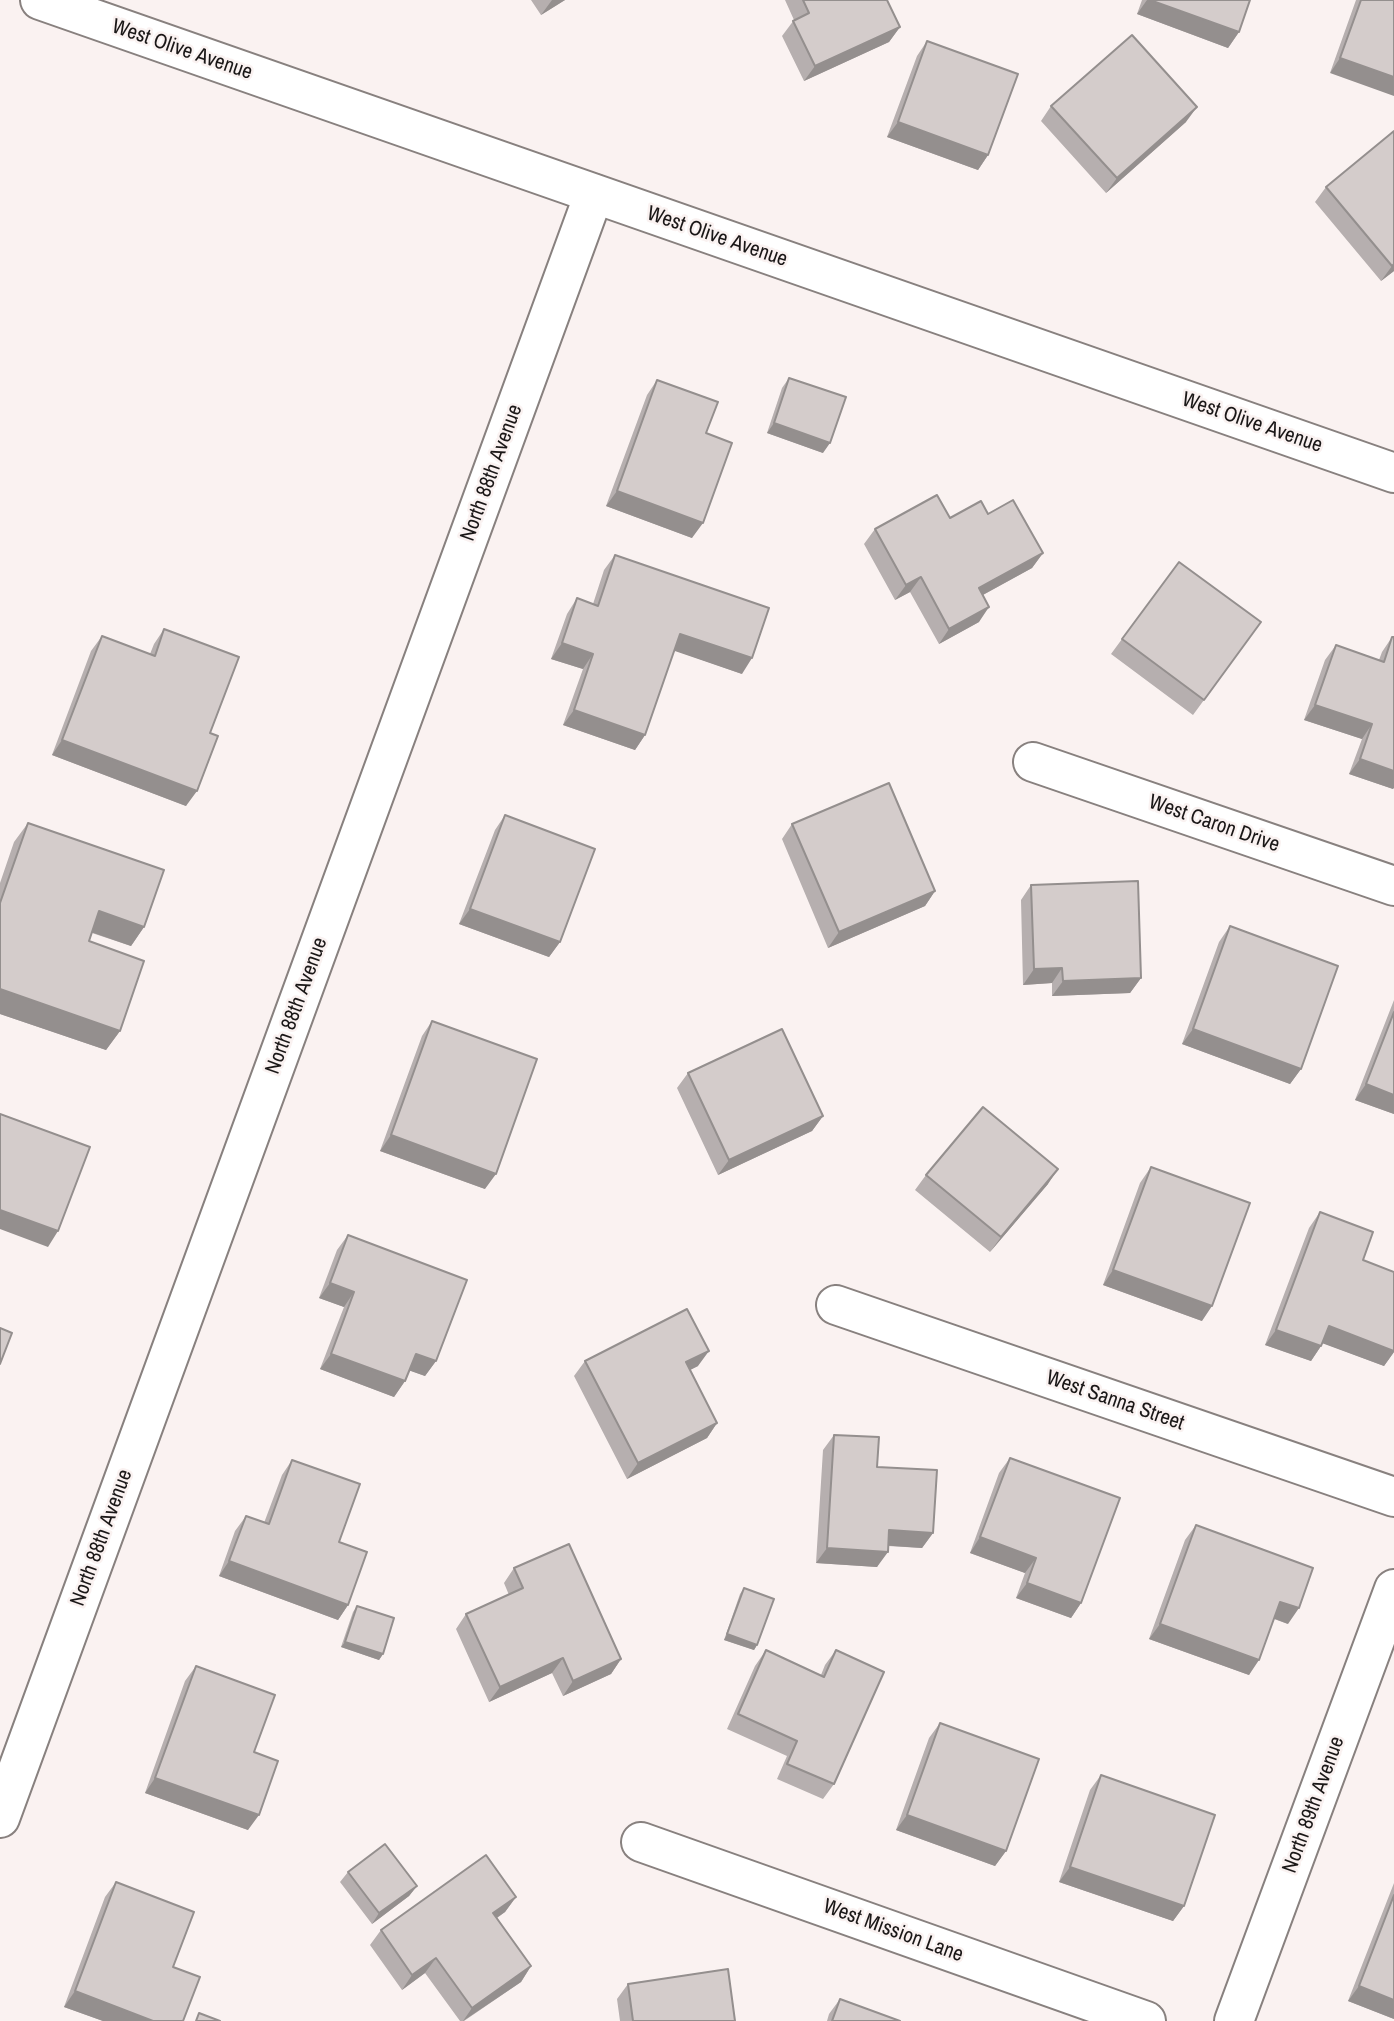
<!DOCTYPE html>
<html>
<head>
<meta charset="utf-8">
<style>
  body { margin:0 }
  canvas { display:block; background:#faf2f1 }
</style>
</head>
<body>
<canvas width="1394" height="2021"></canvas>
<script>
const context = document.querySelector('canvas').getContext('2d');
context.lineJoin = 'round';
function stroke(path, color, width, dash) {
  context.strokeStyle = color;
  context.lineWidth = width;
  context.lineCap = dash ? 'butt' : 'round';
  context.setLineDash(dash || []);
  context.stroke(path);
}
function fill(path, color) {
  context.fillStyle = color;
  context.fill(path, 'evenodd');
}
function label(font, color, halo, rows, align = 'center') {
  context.font = font + ' "Archivo Narrow",sans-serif';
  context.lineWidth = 5;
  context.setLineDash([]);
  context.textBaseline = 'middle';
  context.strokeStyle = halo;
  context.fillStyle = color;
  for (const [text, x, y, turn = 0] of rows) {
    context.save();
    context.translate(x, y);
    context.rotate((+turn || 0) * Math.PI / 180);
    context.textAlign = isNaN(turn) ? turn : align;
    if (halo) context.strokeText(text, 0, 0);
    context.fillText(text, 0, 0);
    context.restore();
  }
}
const street = new Path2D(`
  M1033,762L1394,886
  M836,1305L1394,1497
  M0,1818L594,194
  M641,1842L1146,2021
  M1234,2021L1394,1589`);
const secondary = new Path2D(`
  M40,0L1394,473`);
const wall = new Path2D(`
  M531,0H565L541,15Z
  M785,0H887L900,27L889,42L804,81L782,36L794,20Z
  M1142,0H1250L1239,32L1228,48L1137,14Z
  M1356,0H1394L1330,73Z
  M927,41L988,155L978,170L887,137L917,56Z
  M1051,106L1186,122L1106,193L1041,121Z
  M1394,131V271L1381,281L1315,202L1326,187Z
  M789,378L823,453L767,433L782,388Z
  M657,380L706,433L692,538L606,506L647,395Z
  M988,514L1043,553L1032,568L983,595L979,622L939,644L910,592L895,600L864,544L875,529Z
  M615,555L742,674L674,650L645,735L635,750L563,725L583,669L551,659L567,614L577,598L593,604L604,570Z
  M1261,622L1193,715L1111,654L1122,639Z
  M164,629L210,733L186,806L52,755L91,651L102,636L150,654L154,644Z
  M1392,637L1393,789L1349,774L1362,739L1304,720L1325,660L1336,645L1379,660L1382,652Z
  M505,815L560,942L549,957L459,924L495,830Z
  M28,823L144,927L131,946L92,933L89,941L120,1031L106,1050L0,1014V883L14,842Z
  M792,824L935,891L925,906L828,948L782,839Z
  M1031,885L1141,978L1130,993L1052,996V983L1023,985L1021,900Z
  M1230,926L1301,1069L1290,1084L1182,1044L1219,942Z
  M1394,1000V1114L1355,1100Z
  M432,1021L485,1189L380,1151L422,1036Z
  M688,1073L823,1116L812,1131L718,1175L677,1088Z
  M1151,1167L1202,1321L1103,1285L1140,1183Z
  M926,1175L1048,1184L990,1252L915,1190Z
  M1320,1212L1363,1260L1394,1272V1352L1384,1366L1323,1343L1311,1361L1265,1345L1309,1228Z
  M348,1235L436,1361L425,1376L409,1370L405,1381L394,1397L320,1369L344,1307L319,1298L337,1250Z
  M585,1361L698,1366L690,1370L717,1423L707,1438L627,1479L574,1376Z
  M834,1435L877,1467L933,1533L922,1548L888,1546L877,1567L816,1563L823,1450Z
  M1010,1458L1081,1603L1071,1618L1016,1598L1025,1573L970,1553L999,1473Z
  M292,1460L348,1605L338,1620L219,1576L235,1531L246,1516L264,1523L282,1475Z
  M1196,1525L1288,1624L1274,1619L1249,1675L1149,1639L1185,1540Z
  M514,1568L621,1659L611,1674L563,1696L552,1673L489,1702L456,1629L466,1614L509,1595L504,1583Z
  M744,1588L757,1645L754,1650L724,1640L740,1594Z
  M357,1606L383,1654L379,1660L341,1647L353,1612Z
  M766,1650L821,1675L825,1665L836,1650L834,1784L823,1799L777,1779L787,1756L727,1729L755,1666Z
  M196,1666L254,1752L248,1830L145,1793L185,1681Z
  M940,1723L1006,1851L995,1866L896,1830L929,1738Z
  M1101,1775L1184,1906L1173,1921L1059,1882L1090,1790Z
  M348,1872L417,1886L409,1896L372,1924L340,1882Z
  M116,1882L173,1967L183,2021H103L64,2007L105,1897Z
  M1394,1883V2019L1348,2001Z
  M516,1897L505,1912L497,1918L531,1966L521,1982L464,2021H460L425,1973L402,1990L370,1945L381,1930Z
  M628,1984L735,2021H620L617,1999Z
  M840,1999L900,2021H827L829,2014Z`);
const shadedWall = new Path2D(`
  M552,0H565L541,15Z
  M1147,0H1150L1239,32L1228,48L1137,14Z
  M900,27L889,42L804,81L815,66Z
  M1340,58L1394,77V96L1330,73Z
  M1197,107L1186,122L1106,193L1117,178Z
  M898,122L988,155L978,170L887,137Z
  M1394,264V271L1381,281L1392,266Z
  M774,423L830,443L823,453L767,433Z
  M617,491L703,523L692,538L606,506Z
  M1043,553L1032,568L968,603L979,588Z
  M921,577L910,592L895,600L906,585Z
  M989,607L979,622L939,644L949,629Z
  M680,634L752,658L742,674L669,649Z
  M562,643L593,654L583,669L551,659Z
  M1315,705L1372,724L1362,739L1304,720Z
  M574,710L645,735L635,750L563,725Z
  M62,740L197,791L186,806L52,755Z
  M1360,759L1394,771V788L1393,789L1349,774Z
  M935,891L925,906L828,948L839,932Z
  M470,909L560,942L549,957L459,924Z
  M99,911L144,927L131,946L85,930Z
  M1062,968L1052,983L1023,985L1034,969Z
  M1141,978L1130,993L1052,996L1063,981Z
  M0,989L120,1031L106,1050L0,1014Z
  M1193,1029L1301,1069L1290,1084L1182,1044Z
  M1366,1084L1394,1095V1114L1355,1100Z
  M823,1116L812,1131L718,1175L729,1160Z
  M391,1135L496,1174L485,1189L380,1151Z
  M1058,1169L1048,1184L990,1252L1001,1237Z
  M0,1210L58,1231L48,1247L0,1229Z
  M1113,1270L1212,1306L1202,1321L1103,1285Z
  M330,1283L354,1292L344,1307L319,1298Z
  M1329,1326L1394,1351V1352L1384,1366L1319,1342Z
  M1276,1330L1321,1346L1311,1361L1265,1345Z
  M709,1351L698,1366L676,1377L686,1362Z
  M331,1354L405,1381L394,1397L320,1369Z
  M416,1354L436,1361L425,1376L405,1369Z
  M717,1423L707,1438L627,1479L638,1463Z
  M889,1530L933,1533L922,1548L879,1545Z
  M980,1537L1036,1558L1025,1573L970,1553Z
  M827,1548L888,1552L877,1567L816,1563Z
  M229,1561L348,1605L338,1620L219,1576Z
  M1027,1583L1081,1603L1071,1618L1016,1598Z
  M1280,1602L1299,1608L1288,1624L1270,1617Z
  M1160,1624L1259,1660L1249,1675L1149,1639Z
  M727,1634L757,1645L754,1650L724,1640Z
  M345,1642L383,1654L379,1660L341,1647Z
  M563,1658L552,1673L489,1702L500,1687Z
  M621,1659L611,1674L563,1696L573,1681Z
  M155,1778L259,1815L248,1830L145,1793Z
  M907,1815L1006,1851L995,1866L896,1830Z
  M1070,1867L1184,1906L1173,1921L1059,1882Z
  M417,1886L409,1896L372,1924L379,1913Z
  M516,1897L505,1912L482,1928L493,1913Z
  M436,1958L425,1973L402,1990L412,1975Z
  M531,1966L521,1982L463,2021L472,2008Z
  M1359,1986L1394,2000V2019L1348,2001Z
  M75,1991L153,2021H103L64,2007Z`);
const building = new Path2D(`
  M803,0H887L900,27L815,66L793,21L809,13Z
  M1150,0H1250L1239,32Z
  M1361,0H1394V77L1340,58Z
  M1132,35L1197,107L1117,178L1051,106Z
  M927,41L1018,74L988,155L898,122Z
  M1394,131V264L1392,266L1326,187Z
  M789,378L846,397L830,443L774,423Z
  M657,380L718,402L706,433L732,443L703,523L617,491Z
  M937,495L950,518L981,501L988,514L1013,500L1043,553L979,588L989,607L949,629L921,577L906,585L875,529Z
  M615,555L769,608L752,658L680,634L645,735L574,710L593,654L562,643L577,598L598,606Z
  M1179,562L1261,622L1204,700L1122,639Z
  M164,629L239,657L210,733L218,736L197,791L62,740L102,636L155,656Z
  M1392,637H1394V771L1360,759L1372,724L1315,705L1336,645L1384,662Z
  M889,783L935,891L839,932L792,824Z
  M505,815L595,849L560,942L470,909Z
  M28,823L164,870L144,927L99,911L89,941L144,961L120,1031L0,989V903Z
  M1138,881L1141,978L1063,981L1062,968L1034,969L1031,885Z
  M1230,926L1338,966L1301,1069L1193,1029Z
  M1394,1012V1095L1366,1084Z
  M432,1021L537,1059L496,1174L391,1135Z
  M782,1029L823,1116L729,1160L688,1073Z
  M983,1107L1058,1169L1001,1237L926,1175Z
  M0,1114L90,1147L58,1231L0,1210Z
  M1151,1167L1250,1203L1212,1306L1113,1270Z
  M1320,1212L1373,1232L1363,1260L1394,1272V1351L1329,1326L1321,1346L1276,1330Z
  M348,1235L467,1280L436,1361L416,1354L405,1381L331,1354L354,1292L330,1283Z
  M687,1309L709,1351L686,1362L717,1423L638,1463L585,1361Z
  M0,1328L12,1333L0,1364Z
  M834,1435L879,1437L877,1467L937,1470L933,1533L889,1530L888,1552L827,1548Z
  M1010,1458L1120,1498L1081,1603L1027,1583L1036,1558L980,1537Z
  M292,1460L360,1484L339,1542L367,1552L348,1605L229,1561L246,1516L269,1524Z
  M1196,1525L1313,1568L1299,1608L1280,1602L1259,1660L1160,1624Z
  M569,1544L621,1659L573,1681L563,1658L500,1687L466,1614L523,1588L514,1568Z
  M744,1588L774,1599L757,1645L727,1634Z
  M357,1606L394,1618L383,1654L345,1642Z
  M766,1650L824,1677L836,1650L884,1672L834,1784L787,1764L797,1741L738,1714Z
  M196,1666L275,1695L254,1752L278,1761L259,1815L155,1778Z
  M940,1723L1039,1759L1006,1851L907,1815Z
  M1101,1775L1215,1815L1184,1906L1070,1867Z
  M385,1844L417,1886L379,1913L348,1872Z
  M486,1855L516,1897L493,1913L531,1966L472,2008L436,1958L412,1975L381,1930Z
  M116,1882L194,1912L173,1967L200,1977L183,2021H153L75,1991Z
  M1394,1895V2000L1359,1986Z
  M728,1969L735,2021H633L628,1984Z
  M840,1999L900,2021H832Z
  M199,2013L220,2021H196Z`);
const streetNames = [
  ["West Olive Avenue",182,50,19],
  ["West Olive Avenue",717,237,19],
  ["West Olive Avenue",1252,423,19],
  ["North 88th Avenue",492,473,-70],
  ["West Caron Drive",1214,824,19],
  ["North 88th Avenue",297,1006,-70],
  ["West Sanna Street",1115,1401,19],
  ["North 88th Avenue",102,1538,-70],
  ["North 89th Avenue",1314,1805,-70],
  ["West Mission Lane",893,1931,20]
];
stroke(street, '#88817f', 42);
stroke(secondary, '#88817f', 42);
stroke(street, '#fff', 38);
stroke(secondary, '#fff', 38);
fill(wall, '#b6afaf');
fill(shadedWall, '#948f8e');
fill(building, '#d4cccb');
stroke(building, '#948f8e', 2);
label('21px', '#1a1717', '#faf2f1', streetNames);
</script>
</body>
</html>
